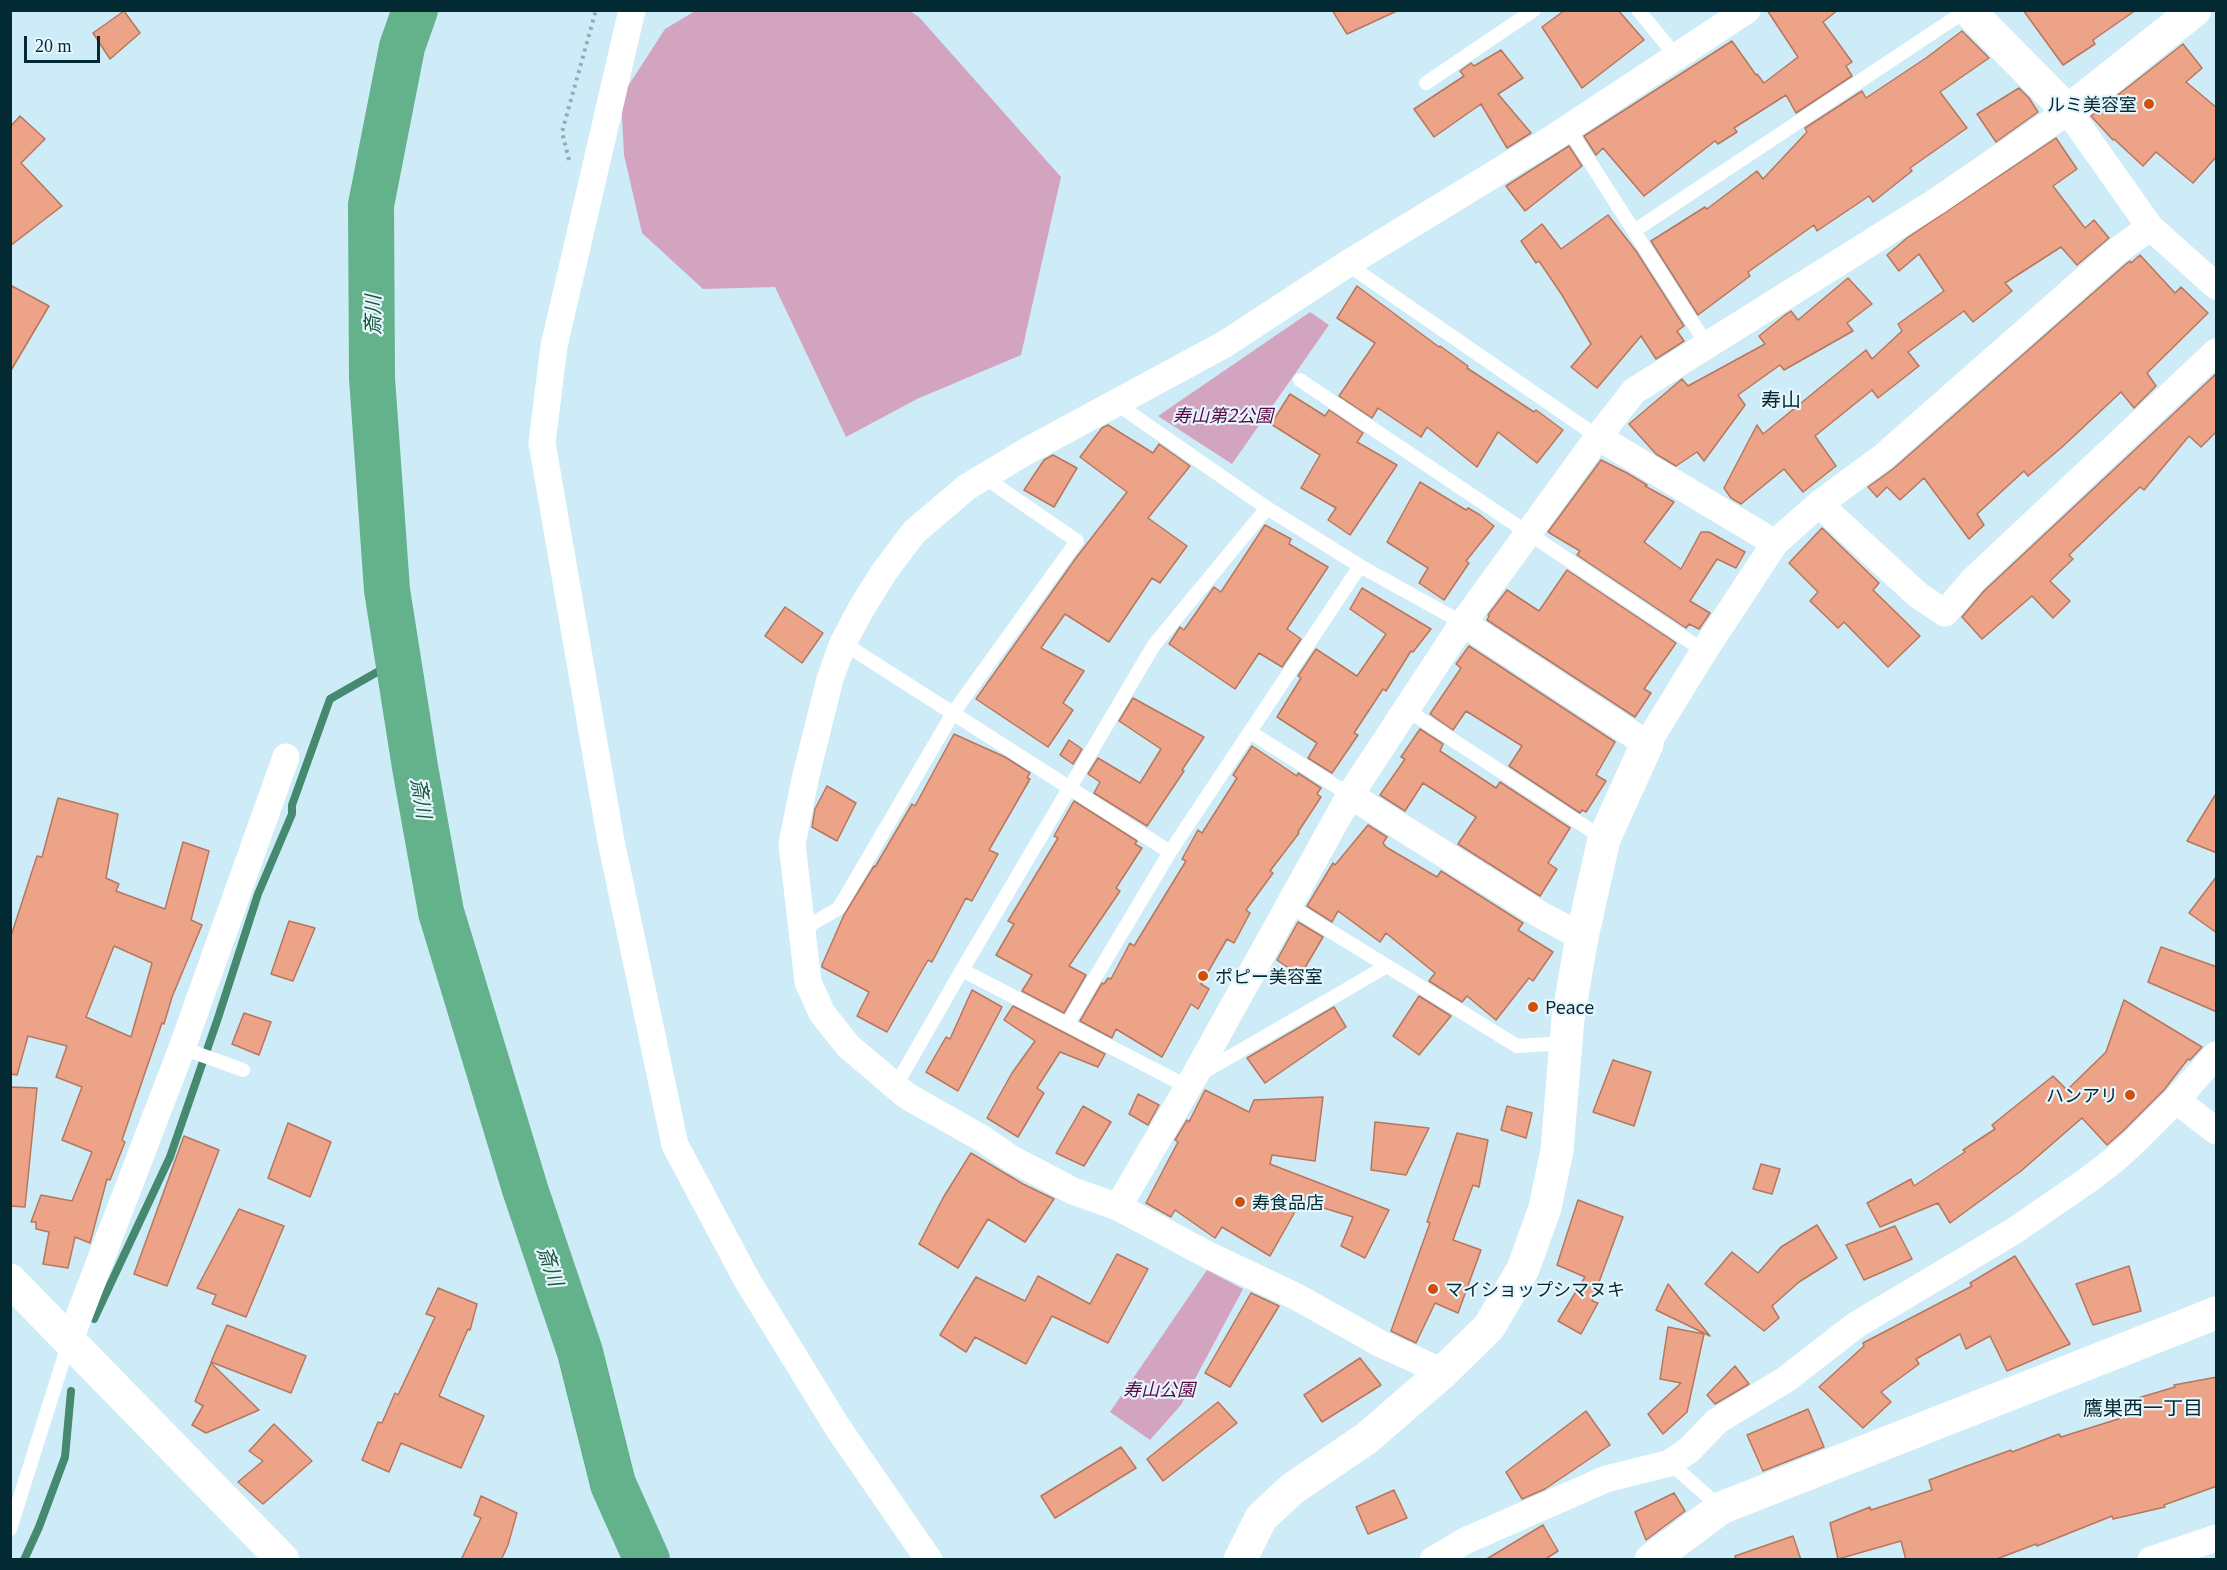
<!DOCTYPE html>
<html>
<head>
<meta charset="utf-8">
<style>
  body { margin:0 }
  #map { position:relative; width:2227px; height:1570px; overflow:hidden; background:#cdecf7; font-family:Georgia,serif }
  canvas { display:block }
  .frame { position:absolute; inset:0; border:12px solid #032933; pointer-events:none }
  .scale { position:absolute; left:24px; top:36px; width:76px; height:27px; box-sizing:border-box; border:3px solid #032933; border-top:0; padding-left:8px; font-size:18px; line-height:21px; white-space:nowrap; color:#032933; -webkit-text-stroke:4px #e7f6fc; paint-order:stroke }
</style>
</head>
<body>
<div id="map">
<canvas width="2227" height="1570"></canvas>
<div class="frame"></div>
<div class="scale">20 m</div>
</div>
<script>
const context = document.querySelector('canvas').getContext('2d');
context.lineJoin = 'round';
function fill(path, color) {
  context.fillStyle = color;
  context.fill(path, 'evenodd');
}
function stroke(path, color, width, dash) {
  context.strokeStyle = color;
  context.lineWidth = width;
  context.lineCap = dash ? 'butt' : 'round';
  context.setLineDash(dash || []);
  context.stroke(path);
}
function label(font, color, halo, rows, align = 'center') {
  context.font = font + ' Georgia,"Noto Sans JP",serif';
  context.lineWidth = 4.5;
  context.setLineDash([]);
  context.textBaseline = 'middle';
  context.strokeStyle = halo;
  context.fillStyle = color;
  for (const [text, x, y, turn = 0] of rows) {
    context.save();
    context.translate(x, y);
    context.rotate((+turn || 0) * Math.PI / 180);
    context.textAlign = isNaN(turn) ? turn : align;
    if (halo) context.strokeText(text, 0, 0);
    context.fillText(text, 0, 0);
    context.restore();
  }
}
const green = new Path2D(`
  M695,11H910L919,17L1061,177L1021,355L917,399L846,437L775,287L703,289L642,233L624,155L621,97L665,29Z
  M1310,312L1329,325L1232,464L1158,416Z
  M1207,1270L1243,1289L1181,1405L1150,1440L1110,1412Z`);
const stream = new Path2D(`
  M94,1319L170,1157L218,1018L258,894L292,814V805L330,699L379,671L399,665
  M24,1560L39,1527L65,1457L71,1391`);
const river = new Path2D(`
  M415,10L402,47L371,205L372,378L387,590L415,767L441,912L525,1189L580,1352L613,1484L647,1560`);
const building = new Path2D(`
  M1332,10H1399L1347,34Z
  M1565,10H1618L1644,40L1582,88L1542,27Z
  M1767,10H1838L1823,22L1852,62L1846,66L1852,76L1796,113L1786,95L1734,128L1737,132L1718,144L1715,141L1644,196L1603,148L1596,155L1584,136L1732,41L1756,75L1757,74L1764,83L1798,57Z
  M2023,10H2136L2093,40L2095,44L2063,65Z
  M124,11L140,33L110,59L93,33Z
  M1962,31L1989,58L1940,92L1967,128L1910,168L1912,171L1873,202L1869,196L1817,231L1814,225L1748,272L1750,276L1698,315L1651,241L1705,207L1707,209L1757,171L1763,179L1807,132L1805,128L1862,91L1866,98L1926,58Z
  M2183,44L2202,68L2186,82L2217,108V156L2193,183L2156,152L2143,166L2114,139L2113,140L2091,116Z
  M1501,50L1523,78L1498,94L1531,133L1507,148L1481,104L1434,137L1414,109L1464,76L1460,71L1471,63L1474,66Z
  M2019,88L2029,98L2038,112L1996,142L1977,114Z
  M20,116L45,139L21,163L62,206L10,246V127Z
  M2056,138L2077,169L2053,186L2085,228L2094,220L2109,238L2077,265L2061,247L2005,283L2012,291L1973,322L1964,311L1908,352L1919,366L1878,398L1872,390L1815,436L1836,466L1803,492L1784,469L1741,504L1731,498L1724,488L1757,425L1763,434L1866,350L1872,359L1902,331L1898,324L1944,291L1919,254L1899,271L1887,255L1907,238Z
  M1569,146L1582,166L1525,211L1506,186Z
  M1608,215L1636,251L1684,326L1677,331L1684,341L1656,359L1641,336L1597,388L1571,367L1591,344L1562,295L1539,261L1536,263L1521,241L1542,224L1561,249Z
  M2140,255L2175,293L2181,287L2208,313L2147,373L2156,386L2134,408L2121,392L2061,448L2028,476L2024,471L1977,514L1984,525L1969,539L1924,478L1900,500L1887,487L1877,497L1868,487L1893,469L2126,264L2130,261L2131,263Z
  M1848,278L1872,304L1847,323L1853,331L1784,370L1780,365L1738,395L1745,405L1704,461L1697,452L1676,466L1656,454L1629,424L1682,379L1688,386L1765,344L1759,336L1785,315L1791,311L1798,320Z
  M10,285L49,306L10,372Z
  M1357,286L1439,347L1440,346L1468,366L1467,368L1534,412L1536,410L1563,430L1537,463L1498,432L1477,467L1427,427L1421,437L1378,408L1372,418L1339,396L1375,343L1337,318Z
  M2217,373V431L2201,447L2189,436L2144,490L2140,487L2069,555L2073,559L2050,581L2070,601L2053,618L2032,596L1982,639L1962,617L1984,591Z
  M1290,394L1325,416L1329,410L1363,433L1357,442L1397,465L1350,535L1328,520L1336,508L1301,488L1320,455L1271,424Z
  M1108,425L1153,453L1159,444L1190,466L1148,518L1187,546L1160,583L1152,578L1109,642L1065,614L1041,648L1084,671L1063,703L1073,710L1048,747L976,699L1076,558L1127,492L1080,457L1102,428Z
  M1053,455L1077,468L1054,507L1024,490L1044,460Z
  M1601,460L1627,473L1647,485L1645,486L1674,502L1644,542L1681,569L1701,532H1709L1745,552L1736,568L1717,559L1690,601L1710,613L1699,629L1689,624L1686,628L1577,555L1580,551L1548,532Z
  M1420,482L1466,510L1468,508L1480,515L1494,526L1466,561L1469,563L1444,600L1419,583L1428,568L1387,542Z
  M1265,525L1291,539L1289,544L1328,567L1287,629L1301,639L1282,667L1259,653L1235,689L1169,644L1180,627L1184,630L1214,587L1221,592Z
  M1822,528L1879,583L1873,590L1920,636L1888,667L1844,622L1838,628L1810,601L1818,592L1789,563Z
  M1567,570L1676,643L1644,689L1651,693L1635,717L1487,620L1489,616L1488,615L1507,590L1539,611Z
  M1362,588L1431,629L1413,652L1411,651L1386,691L1383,689L1354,733L1358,735L1332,773L1308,758L1317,743L1277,717L1301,678L1298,676L1316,649L1357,676L1386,634L1350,609Z
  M785,607L823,633L802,663L765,636Z
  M1469,646L1615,742L1596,775L1606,781L1586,812L1582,810L1580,813L1509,766L1522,746L1466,711L1453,730L1430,714L1461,668L1456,664Z
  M1133,698L1204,737L1182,770L1184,771L1147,826L1094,793L1100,782L1088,774L1098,758L1140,783L1161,749L1119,721Z
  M1420,729L1443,744L1440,751L1496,788L1500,782L1570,828L1548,863L1557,869L1540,896L1458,844L1476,817L1423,783L1405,811L1380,795L1405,759L1401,757Z
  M954,734L1005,757L1030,773L1027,778L1030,779L989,850L998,854L972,901L966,898L932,962L928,960L887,1032L857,1016L869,992L822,967V965L844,915L874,866L875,867L912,804L915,806Z
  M1069,740L1082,749L1073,764L1060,755Z
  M1252,746L1297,776L1298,773L1321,788L1317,794L1321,797L1298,832L1299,833L1270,871L1273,873L1246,910L1250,913L1234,943L1227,939L1201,984L1209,989L1198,1009L1191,1004L1162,1057L1116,1029L1112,1038L1080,1021L1102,983L1104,984L1108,978L1111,979L1130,943L1134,946L1186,861L1182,859L1198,830L1202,833L1237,778L1233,775Z
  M827,786L856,803L837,841L812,827L815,809Z
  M2217,792V853L2187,841Z
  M58,798L118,814L106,878L119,884L116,891L165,909L183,842L209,851L191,920L202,925L172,997L164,1024L162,1023L122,1140L125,1142L110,1180L107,1179L90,1243L75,1237L68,1268L43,1264L49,1232L36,1229V1222H31L41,1195L72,1201L92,1152L62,1140L82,1087L56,1077L67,1046L28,1036L17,1075L10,1074V939L37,856L42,857ZM114,946L152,963L131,1037L86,1017Z
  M1074,801L1137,841L1135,844L1142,848L1116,888L1120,891L1069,966L1086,975L1064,1013L1022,991L1032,975L996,955L1014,924L1008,921L1058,838L1054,836Z
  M1368,825L1387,837L1383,843L1386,847L1437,877L1441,871L1523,923L1518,930L1553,952L1533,981L1529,978L1496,1020L1467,996L1462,1002L1429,981L1435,973L1386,933L1380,942L1338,911L1332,922L1307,906L1333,863L1335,865Z
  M2217,876V933L2189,913Z
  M289,921L315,928L293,981L271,974Z
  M1298,922L1323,937L1300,976L1277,960Z
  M2161,947L2217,967V1012L2148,982Z
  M972,990L1002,1007L958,1091L926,1072L946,1037L950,1039Z
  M1419,996L1451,1016L1419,1055L1393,1036Z
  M2124,1000L2202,1047L2190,1060L2188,1059L2164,1090L2123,1131L2107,1145L2082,1118L2021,1171L1950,1223L1938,1203L1880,1227L1867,1203L1911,1179L1914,1186L1965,1152L1963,1150L1995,1129L1992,1125L2053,1076L2067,1090L2106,1052Z
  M1013,1006L1105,1054L1098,1067L1060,1052L1037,1088L1044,1093L1018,1137L987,1118L1012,1073L1035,1041L1004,1020Z
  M1334,1007L1346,1027L1265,1083L1247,1058Z
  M244,1013L271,1022L259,1055L232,1044Z
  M1613,1060L1651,1072L1634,1126L1593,1112Z
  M10,1087L37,1088L25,1207L10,1206Z
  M1205,1090L1249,1112L1254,1100L1323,1097L1315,1161L1272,1155L1270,1164L1389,1210L1365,1258L1341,1246L1353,1217L1301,1201L1270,1256L1222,1227L1215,1238L1175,1210L1171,1217L1146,1203L1178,1142L1175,1140L1187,1120L1189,1122Z
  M1138,1094L1159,1105L1148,1125L1129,1114Z
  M1083,1106L1111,1122L1084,1166L1056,1153Z
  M1507,1106L1532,1113L1526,1138L1501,1130Z
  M1375,1122L1429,1128L1406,1175L1371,1170Z
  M288,1123L331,1142L310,1197L268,1178Z
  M1457,1133L1488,1140L1479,1187L1473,1185L1453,1240L1481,1250L1458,1313L1435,1303L1416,1343L1391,1331L1430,1223L1427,1222Z
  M184,1136L219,1150L167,1286L134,1274Z
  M971,1153L1023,1184L1054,1199L1025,1242L988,1219L958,1268L919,1244L943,1198Z
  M1761,1164L1780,1169L1772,1194L1753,1189Z
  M1578,1200L1623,1217L1592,1301L1598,1303L1581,1334L1558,1321L1585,1277L1557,1265Z
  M239,1209L284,1226L246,1317L212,1304L216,1295L197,1288Z
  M1817,1225L1837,1258L1799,1282L1772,1306L1779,1318L1764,1331L1705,1284L1732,1252L1758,1273L1781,1247Z
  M1895,1226L1912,1259L1864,1280L1846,1245Z
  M1117,1254L1148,1269L1108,1343L1052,1316L1026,1364L975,1337L966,1352L940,1335L976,1277L1025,1301L1038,1276L1090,1304Z
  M2015,1256L2070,1344L2007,1371L1990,1336L1966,1349L1960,1334L1916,1359L1919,1364L1881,1392L1891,1402L1863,1428L1819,1387L1864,1346L1863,1343L1972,1286L1970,1283Z
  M2129,1266L2141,1311L2093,1325L2076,1284Z
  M1668,1284L1710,1336L1656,1310Z
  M438,1288L477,1304L470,1330L468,1329L439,1396L484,1416L461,1468L401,1443L389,1472L362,1460L378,1422L382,1423L395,1393L398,1395L435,1317L426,1314Z
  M1251,1293L1279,1306L1230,1387L1205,1373Z
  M227,1325L306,1356L291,1393L211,1362Z
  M1668,1327L1704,1334L1687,1412L1663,1434L1648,1414L1681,1383L1660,1379Z
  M1360,1358L1381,1385L1322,1422L1304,1395Z
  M211,1363L259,1410L206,1433L192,1425L203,1406L195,1401Z
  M1735,1366L1749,1384L1715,1404L1707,1395Z
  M2217,1377V1486L2164,1505L2165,1507L2113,1519L2112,1516L2037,1546L2036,1544L1994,1560H1906L1901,1541L1838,1559L1830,1523L1870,1507L1871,1510L1932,1490L1929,1480L1964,1467L2011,1450L2012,1452L2059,1434L2061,1437L2134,1414L2128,1401L2175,1387L2174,1385Z
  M1218,1402L1237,1423L1163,1481L1147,1459Z
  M1808,1409L1824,1447L1763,1471L1747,1435Z
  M1586,1411L1610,1445L1545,1489L1522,1499L1506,1472Z
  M274,1424L312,1461L263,1504L238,1482L263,1461L249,1451Z
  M1121,1447L1136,1468L1055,1518L1041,1496Z
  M1394,1490L1407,1518L1368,1534L1356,1507Z
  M1674,1493L1685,1511L1646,1540L1635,1512Z
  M481,1496L517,1513L508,1545L501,1560H461L481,1518L474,1515Z
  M1543,1525L1558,1551L1544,1560H1485Z
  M1793,1536L1801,1560H1736L1735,1556Z`);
const path = new Path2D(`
  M569,160L562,132L596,10`);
const lane = new Path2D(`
  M1638,10L1676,56
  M1426,83L1534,10
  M1568,128L1707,345
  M1634,231L1967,10
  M1347,264L1598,437
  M1300,380L1704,651
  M1117,404L1267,508L1360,566L1463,623
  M843,643L1170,852
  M1407,710L1604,839
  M1250,732L1350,795
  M1288,905L1517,1046L1566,1043
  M803,929L839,908L953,713L1077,541L984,477
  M962,970L1188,1087
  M1068,1023L1170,852L1360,566
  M182,1048L243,1070
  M1202,1073L1387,966
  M895,1087L962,970L1154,645L1267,508
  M1670,1463L1721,1508
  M10,1529L69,1342`);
const street = new Path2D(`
  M632,10L554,346L542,443L611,841L675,1145L747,1280L838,1428L929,1560
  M1598,437L1775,543
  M1819,504L1918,595L1945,613L1973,580L2216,352
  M1463,623L1647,744L1704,651L1775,543L1819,504L1883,457L2116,252L2150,227
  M1350,795L1541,915L1582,937
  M2176,1100L2216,1131
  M1118,1207L1194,1077L1350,795L1463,623L1598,437L1634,391L1937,201L2068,111L2150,227L2216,286
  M69,1342L182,1048L286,757
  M1443,1372L1381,1344L1295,1296L1208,1255L1118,1207L1073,1191L1012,1159L983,1139L907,1096L848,1046L822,1013L808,982L792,844L806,775L830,679L843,643L861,609L884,572L914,532L967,487L1027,451L1225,344L1347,264L1550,140L1747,10
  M1433,1560L1465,1541L1606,1479L1670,1463L1689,1450L1717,1421L1785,1380L1856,1325L2014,1231L2088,1180L2114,1160L2134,1142L2176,1100L2216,1055
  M2151,1560L2216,1538`);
const secondary = new Path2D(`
  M1968,10L2068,111L2195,10
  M10,1280L283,1560
  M1240,1560L1261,1518L1292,1489L1367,1438L1443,1372L1489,1327L1523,1269L1545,1208L1557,1150L1568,1018L1582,937L1604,839L1647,744
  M1651,1560L1721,1508L2216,1313`);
const markers = [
  [2149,104,6,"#d34f07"],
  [1203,976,6,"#d34f07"],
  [1533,1007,6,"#d34f07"],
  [2130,1095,6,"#d34f07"],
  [1240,1202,6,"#d34f07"],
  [1433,1289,6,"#d34f07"]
];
const poiNames = [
  ["ルミ美容室",2137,104,"right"],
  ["ポピー美容室",1215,976],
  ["Peace",1545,1007],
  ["ハンアリ",2118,1095,"right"],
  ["寿食品店",1252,1202],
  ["マイショップシマヌキ",1445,1289]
];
const parkNames = [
  ["寿山第2公園",1223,415],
  ["寿山公園",1159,1389]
];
const waterNames = [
  ["斎川",372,315,-90],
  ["斎川",422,798,81],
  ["斎川",551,1266,71]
];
const neighbourhoodNames = [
  ["寿山",1781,399],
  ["鷹巣西一丁目",2143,1407]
];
fill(green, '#d3a4c0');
stroke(stream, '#468971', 8);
stroke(river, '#63b28c', 46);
fill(building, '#eda387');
stroke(building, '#b7765d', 1.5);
stroke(path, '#8daeb9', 4, [3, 4.5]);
stroke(lane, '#fff', 14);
stroke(street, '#fff', 27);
stroke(secondary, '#fff', 33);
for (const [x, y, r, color] of markers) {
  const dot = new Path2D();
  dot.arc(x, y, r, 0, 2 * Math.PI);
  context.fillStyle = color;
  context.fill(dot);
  stroke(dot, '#e7f6fc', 2);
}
label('18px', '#032933', '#e7f6fc', poiNames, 'left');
label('italic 18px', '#580844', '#e7f6fc', parkNames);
label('italic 20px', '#1a573d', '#e7f6fc', waterNames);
label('20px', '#032933', '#e7f6fc', neighbourhoodNames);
</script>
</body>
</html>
